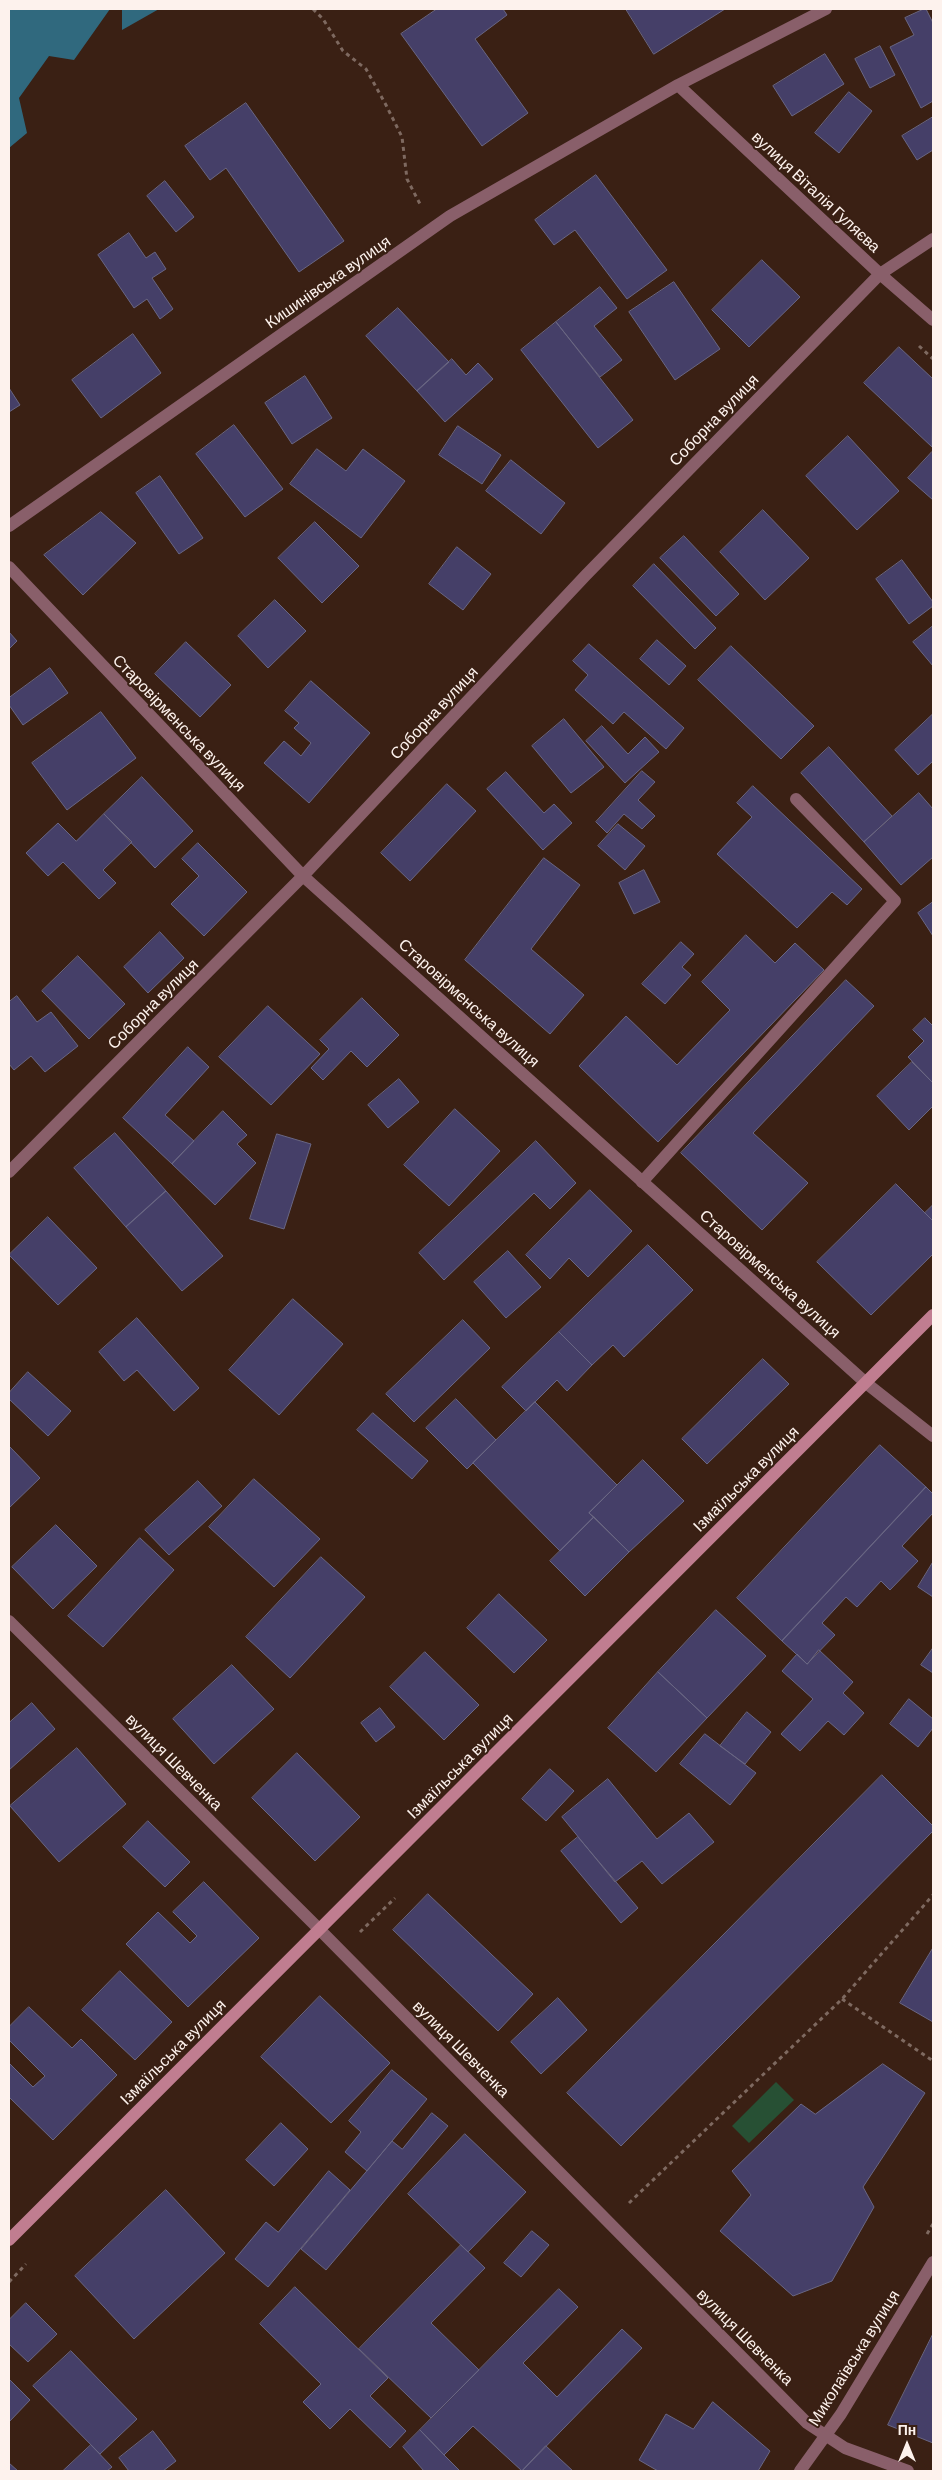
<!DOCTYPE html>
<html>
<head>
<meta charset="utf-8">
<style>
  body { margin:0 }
  #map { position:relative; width:942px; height:2480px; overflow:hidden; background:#3a2014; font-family:Barlow,sans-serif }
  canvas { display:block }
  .frame { position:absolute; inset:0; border:10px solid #fdf2ed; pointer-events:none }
  .north { position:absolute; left:882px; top:2420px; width:50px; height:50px; -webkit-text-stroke:4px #3a2014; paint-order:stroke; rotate:0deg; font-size:14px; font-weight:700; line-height:20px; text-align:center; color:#fdf2ed }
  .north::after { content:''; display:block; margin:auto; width:18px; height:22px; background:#fdf2ed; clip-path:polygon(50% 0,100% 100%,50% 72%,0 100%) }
</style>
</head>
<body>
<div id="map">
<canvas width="942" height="2480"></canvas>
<div class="frame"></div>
<div class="north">Пн</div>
</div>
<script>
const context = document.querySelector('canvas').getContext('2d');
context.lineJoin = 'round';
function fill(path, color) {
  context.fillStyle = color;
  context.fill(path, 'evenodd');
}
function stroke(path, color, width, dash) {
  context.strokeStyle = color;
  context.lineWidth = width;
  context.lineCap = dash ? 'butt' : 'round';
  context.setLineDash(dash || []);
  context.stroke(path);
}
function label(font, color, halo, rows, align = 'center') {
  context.font = font + ' Barlow,sans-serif';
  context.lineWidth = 4;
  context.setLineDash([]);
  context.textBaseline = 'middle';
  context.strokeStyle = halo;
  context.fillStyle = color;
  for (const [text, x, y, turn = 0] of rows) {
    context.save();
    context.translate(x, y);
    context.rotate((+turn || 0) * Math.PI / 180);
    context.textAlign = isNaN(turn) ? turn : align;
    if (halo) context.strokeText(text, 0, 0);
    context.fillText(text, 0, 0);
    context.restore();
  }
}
const green = new Path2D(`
  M776,2082L794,2100L749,2143L732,2126Z`);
const water = new Path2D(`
  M9,9H110L74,60L49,56L19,98L27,133L9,148Z
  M122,9H159L122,30Z`);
const building = new Path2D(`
  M437,9H503L507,15L475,39L528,113L482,146L401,34Z
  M626,9H725L654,54Z
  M924,9H926L933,23V101L921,108L890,47L914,35L905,18Z
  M880,46L895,75L870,88L855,59Z
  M825,54L844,84L792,116L773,86Z
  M849,92L872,111L839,153L815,133Z
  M246,103L344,241L299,272L226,168L210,180L185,146Z
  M933,117V150L917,160L902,136Z
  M596,175L667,270L627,299L575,230L554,245L535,220Z
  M165,181L194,217L176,232L147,196Z
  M129,233L146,258L155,252L166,269L152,278L173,309L160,319L147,299L134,308L98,255Z
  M762,260L800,297L749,347L712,310Z
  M674,282L720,349L675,380L629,312Z
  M600,287L617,308L594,326L622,360L600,377L556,322Z
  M398,308L449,362L417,391L366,336Z
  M556,322L633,420L598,448L521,350Z
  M133,334L161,373L101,418L72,380Z
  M899,347L933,379L932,447L864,383Z
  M452,359L466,375L478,363L493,379L445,422L417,391Z
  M305,376L332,418L292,444L265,403Z
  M9,388L20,405L9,412Z
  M234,425L283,489L245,517L196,454Z
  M458,426L501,455L482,484L439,455Z
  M848,436L899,491L857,530L806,476Z
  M317,449L346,471L363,449L405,481L361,538L290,484Z
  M932,452L933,453V500L908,478Z
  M511,460L565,503L541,534L486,491Z
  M160,476L203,538L179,554L136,493Z
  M763,510L809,558L765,600L720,552Z
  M101,512L136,543L83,595L44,555Z
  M315,522L359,566L322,603L278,558Z
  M684,536L739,594L716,616L660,558Z
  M457,547L491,574L463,610L429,584Z
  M902,560L933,602V606L909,624L876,579Z
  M654,564L716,628L695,649L633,586Z
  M275,600L306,631L268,668L238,636Z
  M933,626V666L913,642Z
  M9,632L17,641L9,649Z
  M657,640L686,666L669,685L640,659Z
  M186,642L231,685L200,717L155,674Z
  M589,644L684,728L666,749L624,712L613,724L575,690L588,675L573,661Z
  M731,646L814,726L781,759L698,680Z
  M50,668L68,693L23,725L9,705V698Z
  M311,681L370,733L309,803L264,763L284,741L301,756L311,743L294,728L299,723L285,711Z
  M101,712L136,758L67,810L32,763Z
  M933,714V761L918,775L895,750Z
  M564,719L604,767L571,793L532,746Z
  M602,726L628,754L645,737L659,752L625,783L586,741Z
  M829,747L892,816L864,842L801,773Z
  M642,771L655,782L638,800L655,816L642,829L624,814L607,833L596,822Z
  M506,772L544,813L554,804L572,823L543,850L487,789Z
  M142,777L193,831L155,868L104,814Z
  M447,784L476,811L410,881L381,853Z
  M753,786L862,889L847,905L832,892L797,928L717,854L752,817L737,803Z
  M919,793L933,809V857L901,885L864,842Z
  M104,814L132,842L103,870L116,883L99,899L63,862L48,876L26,853L58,823L76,841Z
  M618,824L645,846L625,870L598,846Z
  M198,843L247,892L204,936L171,904L199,876L182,859Z
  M544,858L580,885L531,949L584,995L550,1034L465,960Z
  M644,870L660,902L634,914L619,883Z
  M933,902V936L918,913Z
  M160,932L184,958L148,993L124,967Z
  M746,935L775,963L795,943L824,970L658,1142L579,1066L626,1016L677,1065L730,1010L702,982Z
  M681,942L694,954L682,967L691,975L665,1004L642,984Z
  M78,956L125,1004L89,1039L42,991Z
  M846,980L874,1006L753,1133L808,1183L762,1230L681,1153Z
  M17,996L37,1022L51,1012L78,1046L45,1072L31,1056L14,1070L9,1064V1002Z
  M362,998L399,1035L367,1067L351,1051L323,1080L311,1068L329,1049L320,1040Z
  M268,1006L320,1054L271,1105L219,1057Z
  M925,1018L933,1026V1083L908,1057L924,1041L913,1030Z
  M188,1047L209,1067L165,1115L194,1141L172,1164L123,1118Z
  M912,1062L933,1083V1106L909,1130L877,1096Z
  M399,1079L419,1102L388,1128L368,1105Z
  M455,1109L500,1151L449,1206L404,1165Z
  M223,1111L247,1135L237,1144L256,1163L215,1205L172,1164Z
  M115,1133L166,1191L126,1227L74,1168Z
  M277,1134L311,1144L284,1229L250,1219Z
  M536,1141L576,1183L550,1209L534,1193L444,1280L419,1253Z
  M896,1184L933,1221V1254L871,1315L817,1262Z
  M590,1190L632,1231L588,1277L569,1258L550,1279L526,1255Z
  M166,1191L223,1256L182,1291L126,1227Z
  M933,1205V1221L925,1213Z
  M48,1217L97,1268L58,1305L9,1255Z
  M648,1245L693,1290L624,1357L613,1345L592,1365L559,1332Z
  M508,1251L541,1287L506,1318L474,1282Z
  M293,1299L343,1344L279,1415L229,1370Z
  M137,1318L199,1388L174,1411L137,1370L124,1381L99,1352Z
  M463,1320L490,1348L414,1422L386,1394Z
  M559,1332L592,1365L567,1391L557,1380L526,1411L502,1387Z
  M763,1359L789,1384L707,1464L682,1439Z
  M28,1372L71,1411L48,1436L9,1399V1393Z
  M456,1399L496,1440L467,1469L426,1428Z
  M535,1402L617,1485L589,1513L594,1517L560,1551L473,1463Z
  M373,1413L428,1461L412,1479L357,1430Z
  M880,1445L926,1487L782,1641L737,1598Z
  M9,1446L40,1478L9,1508Z
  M643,1460L684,1501L629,1552L589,1513Z
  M254,1479L320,1539L274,1587L209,1527Z
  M198,1481L222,1506L169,1555L145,1530Z
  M926,1487L933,1494V1513L902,1546L918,1561L890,1590L881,1581L857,1607L846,1597L822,1623L835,1635L807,1664L782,1641Z
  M594,1517L629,1552L585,1596L550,1561Z
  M56,1525L97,1566L53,1609L12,1567Z
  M140,1538L174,1570L103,1647L68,1616Z
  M321,1557L365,1597L290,1678L246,1637Z
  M933,1562V1597L918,1587Z
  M499,1594L547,1640L514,1673L467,1628Z
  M716,1610L766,1656L707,1718L658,1672Z
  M933,1648V1673L921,1665Z
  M819,1650L853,1682L843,1693L864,1713L844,1735L828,1721L800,1751L781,1734L813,1699L782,1671L797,1654L807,1664Z
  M425,1652L479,1705L444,1740L390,1687Z
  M232,1665L274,1709L214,1764L173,1719Z
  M658,1672L707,1718L656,1772L608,1728Z
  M909,1699L933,1719V1728L918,1747L890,1724Z
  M32,1703L55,1729L9,1770V1723Z
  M380,1708L395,1727L376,1742L361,1723Z
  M747,1712L771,1732L745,1764L720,1746Z
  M705,1734L756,1773L730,1805L680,1764Z
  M77,1748L126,1804L59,1862L10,1806Z
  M297,1753L360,1817L315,1861L252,1798Z
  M550,1769L574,1791L546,1821L522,1799Z
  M882,1775L933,1826V1831L621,2146L567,2093Z
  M608,1779L657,1839L689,1813L714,1842L662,1884L642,1861L615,1882L562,1817Z
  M148,1821L190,1862L165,1887L123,1847Z
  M578,1837L638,1908L621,1923L561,1851Z
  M204,1882L259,1938L188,2007L126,1944L158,1912L190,1943L197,1936L173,1912Z
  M428,1894L533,1994L498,2031L393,1930Z
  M933,1948V2022L900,2003Z
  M120,1971L172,2022L135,2060L82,2010Z
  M320,1996L390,2063L331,2123L261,2057Z
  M558,1998L587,2030L541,2074L511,2042Z
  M29,2007L72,2048L81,2039L117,2075L53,2140L9,2097V2063L33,2087L45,2076L9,2040V2027Z
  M883,2064L925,2093L863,2187L874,2207L832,2281L793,2296L720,2231L751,2195L732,2171L801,2104L815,2114Z
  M392,2070L427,2099L367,2171L345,2152L361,2132L349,2121Z
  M432,2113L448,2126L326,2270L301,2249L392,2141L402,2149Z
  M281,2123L308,2149L274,2186L246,2160Z
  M465,2134L526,2192L468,2252L408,2194Z
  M329,2171L350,2190L268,2287L235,2259L266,2222L278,2232Z
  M166,2190L225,2253L134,2339L75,2276Z
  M532,2231L549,2245L521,2277L504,2263Z
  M461,2245L485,2268L431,2323L479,2370L431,2418L359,2349Z
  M295,2287L388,2378L370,2396L406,2431L390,2448L350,2409L330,2429L303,2402L321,2384L260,2324Z
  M559,2289L578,2307L523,2363L557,2397L622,2329L642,2348L522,2471L473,2426L444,2455L420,2430Z
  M26,2303L57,2334L28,2362L9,2344V2320Z
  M933,2334V2443L888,2425Z
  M71,2351L137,2419L100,2454L33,2386Z
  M9,2379L30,2400L9,2422Z
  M713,2402L770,2451L758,2471H658L639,2460L666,2414L693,2429Z
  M420,2430L444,2455L460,2471H424L403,2447Z
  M153,2431L176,2461L163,2471H129L119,2458Z
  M91,2445L112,2467L107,2471H63Z
  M546,2446L573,2471H522Z
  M9,2463L18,2471H9Z`);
const path = new Path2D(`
  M313,9L323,19L343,51L366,69L386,105L402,137L407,179L420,204
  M919,346L933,359
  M360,1932L395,1898
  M842,1999L933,2061
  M629,2203L842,1999L933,1895
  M927,2234L933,2224
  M9,2282L26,2264`);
const service = new Path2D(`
  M642,1182L895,901L796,799`);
const minor = new Path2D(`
  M678,85L880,274L933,320
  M9,526L450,216L678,85L826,9
  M9,567L303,876L866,1383L933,1436
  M9,1172L303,876L586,575L880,274L933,239
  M9,1621L320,1930L807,2423L845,2448L908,2471
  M800,2471L841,2414L933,2262`);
const secondary = new Path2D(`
  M9,2240L933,1315`);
const streetNames = [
  ["вулиця Віталія Гуляєва",816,192,43],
  ["Кишинівська вулиця",328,282,-35],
  ["Соборна вулиця",714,420,-46],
  ["Соборна вулиця",434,713,-47],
  ["Старовірменська вулиця",179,723,46],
  ["Старовірменська вулиця",469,1003,42],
  ["Соборна вулиця",153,1004,-45],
  ["Старовірменська вулиця",770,1274,42],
  ["Ізмаїльська вулиця",746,1479,-45],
  ["вулиця Шевченка",174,1762,45],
  ["Ізмаїльська вулиця",460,1766,-45],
  ["вулиця Шевченка",461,2049,45],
  ["Ізмаїльська вулиця",173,2052,-45],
  ["вулиця Шевченка",745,2337,45],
  ["Миколаївська вулиця",854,2358,-58]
];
fill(green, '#275034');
fill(water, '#30697e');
fill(building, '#453f68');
stroke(building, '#696683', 1);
stroke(path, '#7e6960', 3, [4, 4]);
stroke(service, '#895f6a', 12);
stroke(minor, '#895f6a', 12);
stroke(secondary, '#c07d90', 12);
label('16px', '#fdf2ed', '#3a2014', streetNames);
</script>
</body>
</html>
